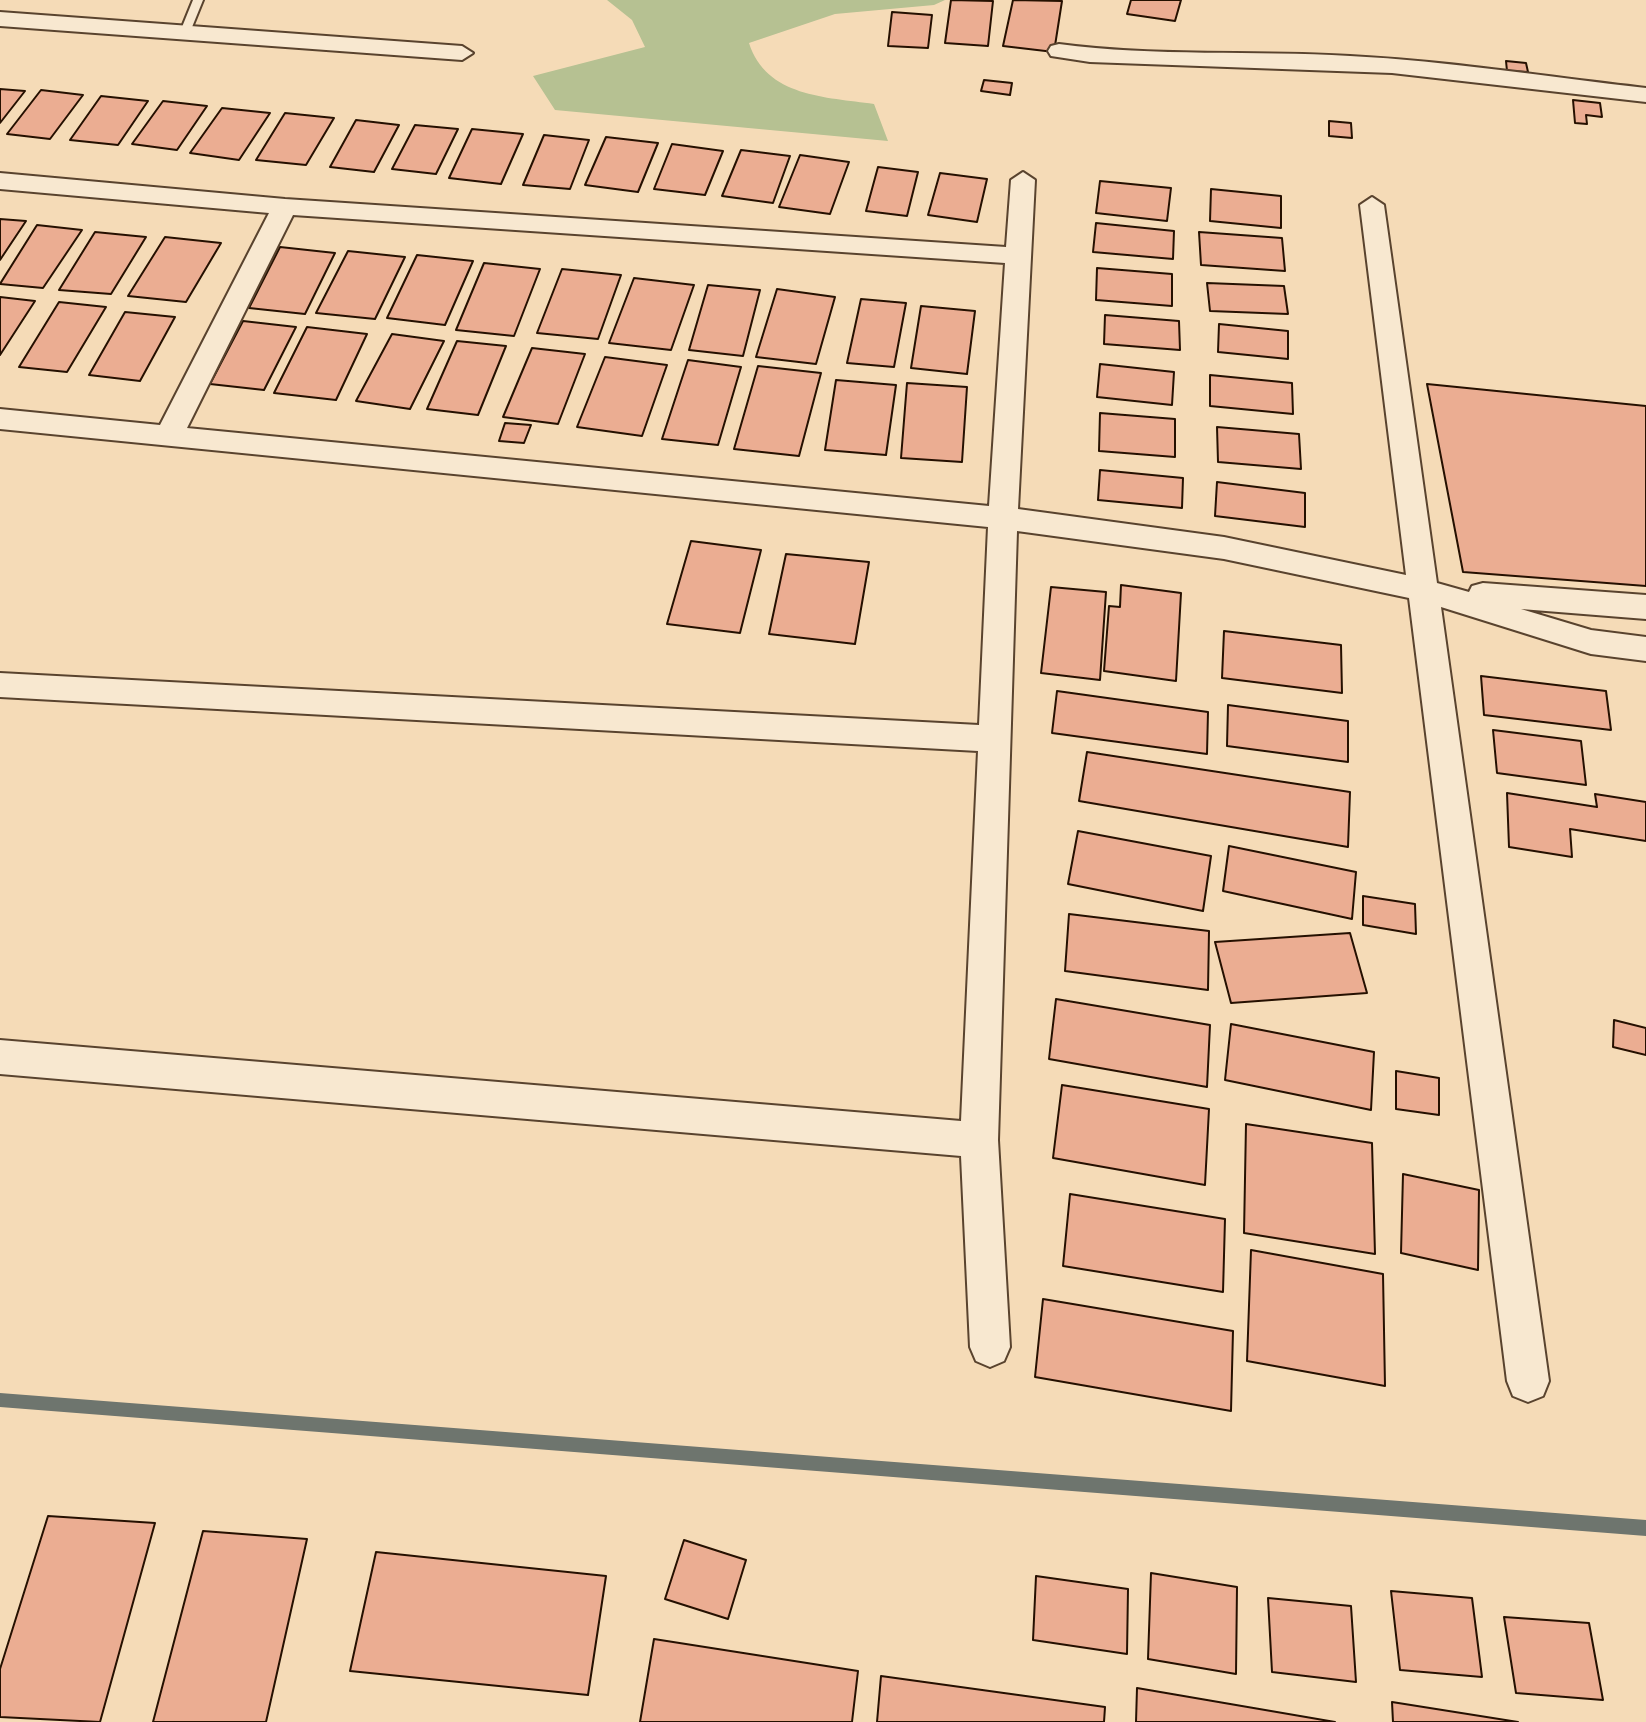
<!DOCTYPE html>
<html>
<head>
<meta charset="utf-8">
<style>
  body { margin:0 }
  canvas { display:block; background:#f5dbb7 }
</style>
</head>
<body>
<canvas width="1646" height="1722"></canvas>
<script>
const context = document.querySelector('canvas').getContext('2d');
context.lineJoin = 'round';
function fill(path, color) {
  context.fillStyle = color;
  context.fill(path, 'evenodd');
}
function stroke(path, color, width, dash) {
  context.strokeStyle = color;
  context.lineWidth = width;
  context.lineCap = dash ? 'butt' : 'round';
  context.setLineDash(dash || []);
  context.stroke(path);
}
const green = new Path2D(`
  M607,0H945L934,5L835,14L749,43C766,97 826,97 874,104L888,141L555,110L533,76L645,47L632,20Z`);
const stream = new Path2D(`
  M0,1393L1646,1520V1536L0,1407Z`);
const building = new Path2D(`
  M951,0L993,1L988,46L945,43Z
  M1013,0L1062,1L1054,52L1003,46Z
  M1131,0H1181L1175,21L1127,14Z
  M892,12L932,15L928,48L888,46Z
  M1506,61L1526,63L1528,72L1507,71Z
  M984,80L1012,83L1010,95L981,91Z
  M0,89L25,91L0,123Z
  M41,90L83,95L50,139L7,134Z
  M101,96L148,101L118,145L70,140Z
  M1573,100L1600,103L1602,117L1586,115L1587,124L1575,123Z
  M163,101L207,106L177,150L132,144Z
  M222,108L270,113L239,160L190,153Z
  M285,113L334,118L306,165L256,160Z
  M356,120L399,125L374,172L330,167Z
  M1329,121L1351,123L1352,138L1329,136Z
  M415,125L458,129L436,174L392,169Z
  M472,129L523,134L501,184L449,178Z
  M544,135L589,140L570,189L523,185Z
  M606,137L658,143L638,192L585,185Z
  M672,144L723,151L705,195L654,189Z
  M741,150L790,156L773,203L722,196Z
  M800,155L849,162L830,214L779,207Z
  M878,167L918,172L907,216L866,211Z
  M940,173L987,179L977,222L928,215Z
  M1100,181L1171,188L1167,221L1096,213Z
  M1211,189L1281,196V228L1210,221Z
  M0,219L26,221L0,260Z
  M1096,223L1174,231L1173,259L1093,252Z
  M37,225L82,230L43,288L0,284Z
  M95,232L146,237L111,294L59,290Z
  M1199,232L1282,238L1285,271L1201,265Z
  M165,237L221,243L186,302L128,296Z
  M280,247L335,253L305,314L249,308Z
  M348,251L405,257L375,319L316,313Z
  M417,255L473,261L445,325L387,318Z
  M484,263L540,269L514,336L456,330Z
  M1097,268L1172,274V306L1096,300Z
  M562,269L621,275L598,339L537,333Z
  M634,278L694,285L671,350L609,343Z
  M1207,283L1284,286L1288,314L1210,311Z
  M708,285L760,290L743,356L689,350Z
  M777,289L835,297L816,364L756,357Z
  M0,297L35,301L0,355Z
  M861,299L906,303L894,367L847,363Z
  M59,302L106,307L67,372L19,367Z
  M921,306L975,311L967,374L911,368Z
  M125,312L175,317L140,381L89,375Z
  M1105,315L1179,321L1180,350L1104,344Z
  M243,321L296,327L264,390L210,384Z
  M1219,324L1288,331V359L1218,352Z
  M307,327L367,334L336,400L274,393Z
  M392,334L444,341L410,409L356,401Z
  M457,341L506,346L478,415L427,409Z
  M532,348L585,354L558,424L503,417Z
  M605,357L667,365L642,436L577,427Z
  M688,360L741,367L718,445L662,439Z
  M1100,364L1174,372L1172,405L1097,397Z
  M758,366L821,373L799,456L734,449Z
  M1210,375L1292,383L1293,414L1210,406Z
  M836,380L896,385L886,455L825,450Z
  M907,383L967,387L962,462L901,458Z
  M1427,384L1646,406V586L1463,572Z
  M1100,413L1175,419V457L1099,451Z
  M505,423L531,425L524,443L499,441Z
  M1217,427L1299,434L1301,469L1218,462Z
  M1100,470L1183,478L1182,508L1098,500Z
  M1217,482L1305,493V527L1215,516Z
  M691,541L761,550L740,633L667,624Z
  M786,554L869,562L855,644L769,634Z
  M1121,585L1181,593L1176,681L1104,671L1109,606L1120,607Z
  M1051,587L1106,592L1100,680L1041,673Z
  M1224,631L1341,645L1342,693L1222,678Z
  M1481,676L1606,691L1611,730L1484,715Z
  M1057,691L1208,712L1207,754L1052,733Z
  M1228,705L1348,721V762L1227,746Z
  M1493,730L1581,741L1586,785L1497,773Z
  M1087,752L1350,792L1348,847L1079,801Z
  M1507,793L1597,807L1595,794L1646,802V841L1570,829L1572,857L1509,847Z
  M1078,831L1211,856L1203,911L1068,884Z
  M1229,846L1356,872L1352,919L1223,891Z
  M1363,896L1415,904L1416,934L1363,925Z
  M1069,914L1209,931L1208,990L1065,971Z
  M1350,933L1367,993L1231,1003L1215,942Z
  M1056,999L1210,1025L1207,1087L1049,1059Z
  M1614,1020L1646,1028V1055L1613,1047Z
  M1231,1024L1374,1052L1371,1110L1225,1080Z
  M1396,1071L1439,1078V1115L1396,1109Z
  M1062,1085L1209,1109L1205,1185L1053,1158Z
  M1246,1124L1372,1143L1375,1254L1244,1233Z
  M1403,1174L1479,1190L1478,1270L1401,1253Z
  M1070,1194L1225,1219L1223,1292L1063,1266Z
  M1251,1250L1383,1274L1385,1386L1247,1361Z
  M1043,1299L1233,1331L1231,1411L1035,1377Z
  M48,1516L155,1523L100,1722L0,1717V1669Z
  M203,1531L307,1539L266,1722H153Z
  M684,1540L746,1560L728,1619L665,1599Z
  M376,1552L606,1576L588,1695L350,1671Z
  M1151,1573L1237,1587L1236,1674L1148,1659Z
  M1036,1576L1128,1589L1127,1654L1033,1640Z
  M1391,1591L1472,1598L1482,1677L1400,1670Z
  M1268,1598L1351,1606L1356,1682L1272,1672Z
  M1504,1617L1589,1623L1603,1700L1516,1693Z
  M654,1639L858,1671L852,1722H640Z
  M881,1676L1105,1707L1104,1722H877Z
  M1137,1688L1335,1722H1136Z
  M1392,1702L1518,1722H1393Z`);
const service = new Path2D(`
  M193,0H203L190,32L181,34L180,32Z`);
const minor = new Path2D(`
  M0,12L462,46L473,53L462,60L0,26Z
  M1059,44C1156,57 1253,50 1350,56C1449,61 1547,77 1646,88V102L1392,73L1090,62L1051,56L1048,51L1051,46Z
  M1023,172L1035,180L1018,509L1224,537L1406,575L1360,205L1372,197L1384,205L1437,583L1469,592L1472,586L1483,583L1646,595V619L1521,609L1591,630L1646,637V661L1591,654L1441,607L1549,1381L1543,1396L1528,1402L1513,1396L1507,1381L1409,598L1224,559L1017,531L998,1140L1010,1347L1004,1361L990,1367L976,1361L970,1347L961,1156L0,1074V1040L961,1121L978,751L0,697V673L979,725L988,527L0,429V409L160,425L269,213L0,189V173L285,199L1006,247L1011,180ZM293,215L1005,263L989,506L187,428Z`);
fill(green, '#b6c192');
fill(stream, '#6e756e');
fill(building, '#ebad92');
stroke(building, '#251000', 2);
stroke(service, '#59432e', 4);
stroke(minor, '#59432e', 4);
fill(service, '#f8e8d0');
fill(minor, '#f8e8d0');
</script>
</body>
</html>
